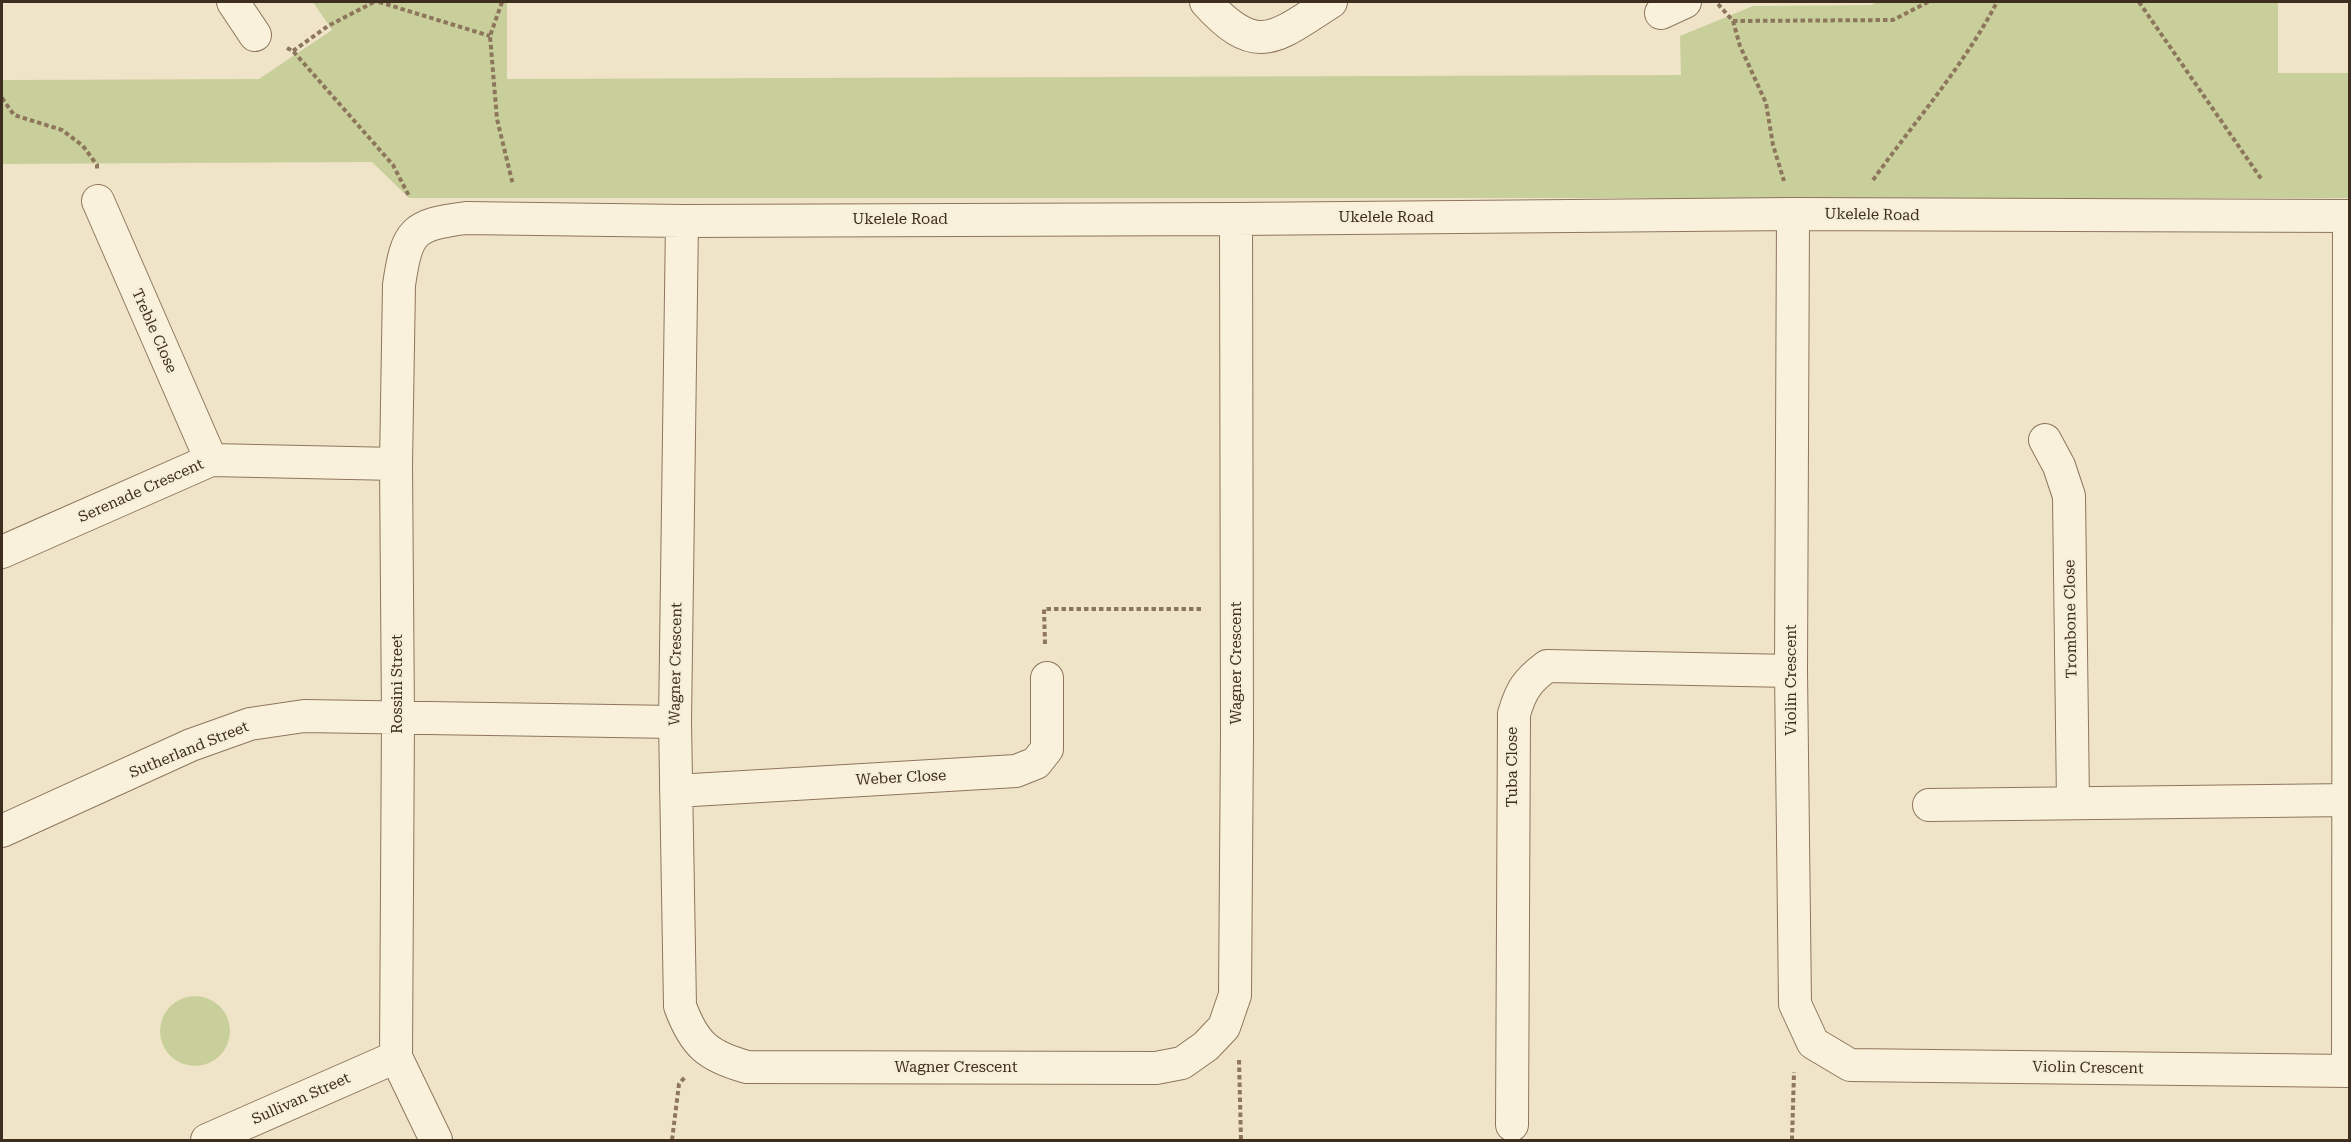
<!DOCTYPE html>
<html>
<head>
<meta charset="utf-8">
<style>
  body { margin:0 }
  #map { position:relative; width:2351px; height:1142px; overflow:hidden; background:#f0e4c8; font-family:"Roboto Serif",serif }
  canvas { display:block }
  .frame { position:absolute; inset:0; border:3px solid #3d2e20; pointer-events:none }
</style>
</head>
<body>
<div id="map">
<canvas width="2351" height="1142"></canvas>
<div class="frame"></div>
</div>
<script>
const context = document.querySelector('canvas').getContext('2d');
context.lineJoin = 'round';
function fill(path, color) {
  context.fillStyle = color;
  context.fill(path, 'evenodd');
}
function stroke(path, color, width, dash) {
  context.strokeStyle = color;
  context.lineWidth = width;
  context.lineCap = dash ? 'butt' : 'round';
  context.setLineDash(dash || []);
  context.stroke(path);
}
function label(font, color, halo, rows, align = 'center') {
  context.font = font + ' "Roboto Serif",serif';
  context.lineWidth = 4.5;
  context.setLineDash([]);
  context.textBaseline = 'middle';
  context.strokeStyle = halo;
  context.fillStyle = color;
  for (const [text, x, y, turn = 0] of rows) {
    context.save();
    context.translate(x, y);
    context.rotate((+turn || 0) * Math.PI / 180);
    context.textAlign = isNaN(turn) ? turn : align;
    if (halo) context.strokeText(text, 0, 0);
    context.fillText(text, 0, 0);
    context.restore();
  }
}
const green = new Path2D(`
  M313,2H507V79L1681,75L1680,36L1753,6L1871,5L1877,2H2278V73H2349V198H409L372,162L2,164V80L259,79L332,30Z
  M160 1031a35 35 0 1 1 70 0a35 35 0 1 1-70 0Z`);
const path = new Path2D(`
  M379,2L490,36
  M502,2L490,36L497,119L513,185
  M2139,2L2262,180
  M1718,4L1733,21L1740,46L1766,103L1773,145L1784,181
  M1733,21L1893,20L1928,2
  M287,48L293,51L393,165L409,196
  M293,51L328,26L374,2
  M2,98L14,115L62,130L83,146L97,165V169
  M1873,180C1915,121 1963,67 1997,2
  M1045,644L1044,609H1202
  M1239,1060L1241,1140
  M672,1140L679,1084L685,1077
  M1792,1140L1794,1072`);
const minor = new Path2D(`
  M233,2L255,35
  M1206,2C1257,59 1276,37 1331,2
  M1661,13L1685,2
  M98,201L211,460
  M1793,214L1791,671L1795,1004L1813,1043L1850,1065L2350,1071
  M682,221L675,722L680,1006C694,1044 707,1056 747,1067L1156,1068L1182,1063L1206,1046L1224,1027L1235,995L1237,735L1236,219
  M2045,440L2059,466L2069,496L2073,803
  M2,552L211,460L396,464
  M676,791L1016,771L1036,763L1047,749V678
  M1929,805L2350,800
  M2,831L191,745L250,724L304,716L675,722
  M2348,1071L2349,216
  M1512,1125L1514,714C1521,690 1527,681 1547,666L1791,671
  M207,1140L396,1057
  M436,1140L396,1057L398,718L396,464L399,285C407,230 413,225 466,218L682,221L1236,219L1793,214L2350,216`);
const streetNames = [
  ["Ukelele Road",1872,215,1],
  ["Ukelele Road",1386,218],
  ["Ukelele Road",900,220],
  ["Treble Close",154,331,66],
  ["Serenade Crescent",141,491,-24],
  ["Trombone Close",2071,619,-91],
  ["Wagner Crescent",1237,663,-90],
  ["Wagner Crescent",676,664,-89],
  ["Violin Crescent",1792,680,-90],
  ["Rossini Street",398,684,-90],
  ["Sutherland Street",189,750,-22],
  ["Tuba Close",1513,767,-90],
  ["Weber Close",901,778,-3],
  ["Wagner Crescent",956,1068],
  ["Violin Crescent",2088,1068,1],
  ["Sullivan Street",301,1099,-24]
];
fill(green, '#c9cf9b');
stroke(minor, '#8d765c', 34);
stroke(path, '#8d765c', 4, [4.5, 3]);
stroke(minor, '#faf1dc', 32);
label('15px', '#3d2e20', '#f7eed8', streetNames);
</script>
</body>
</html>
